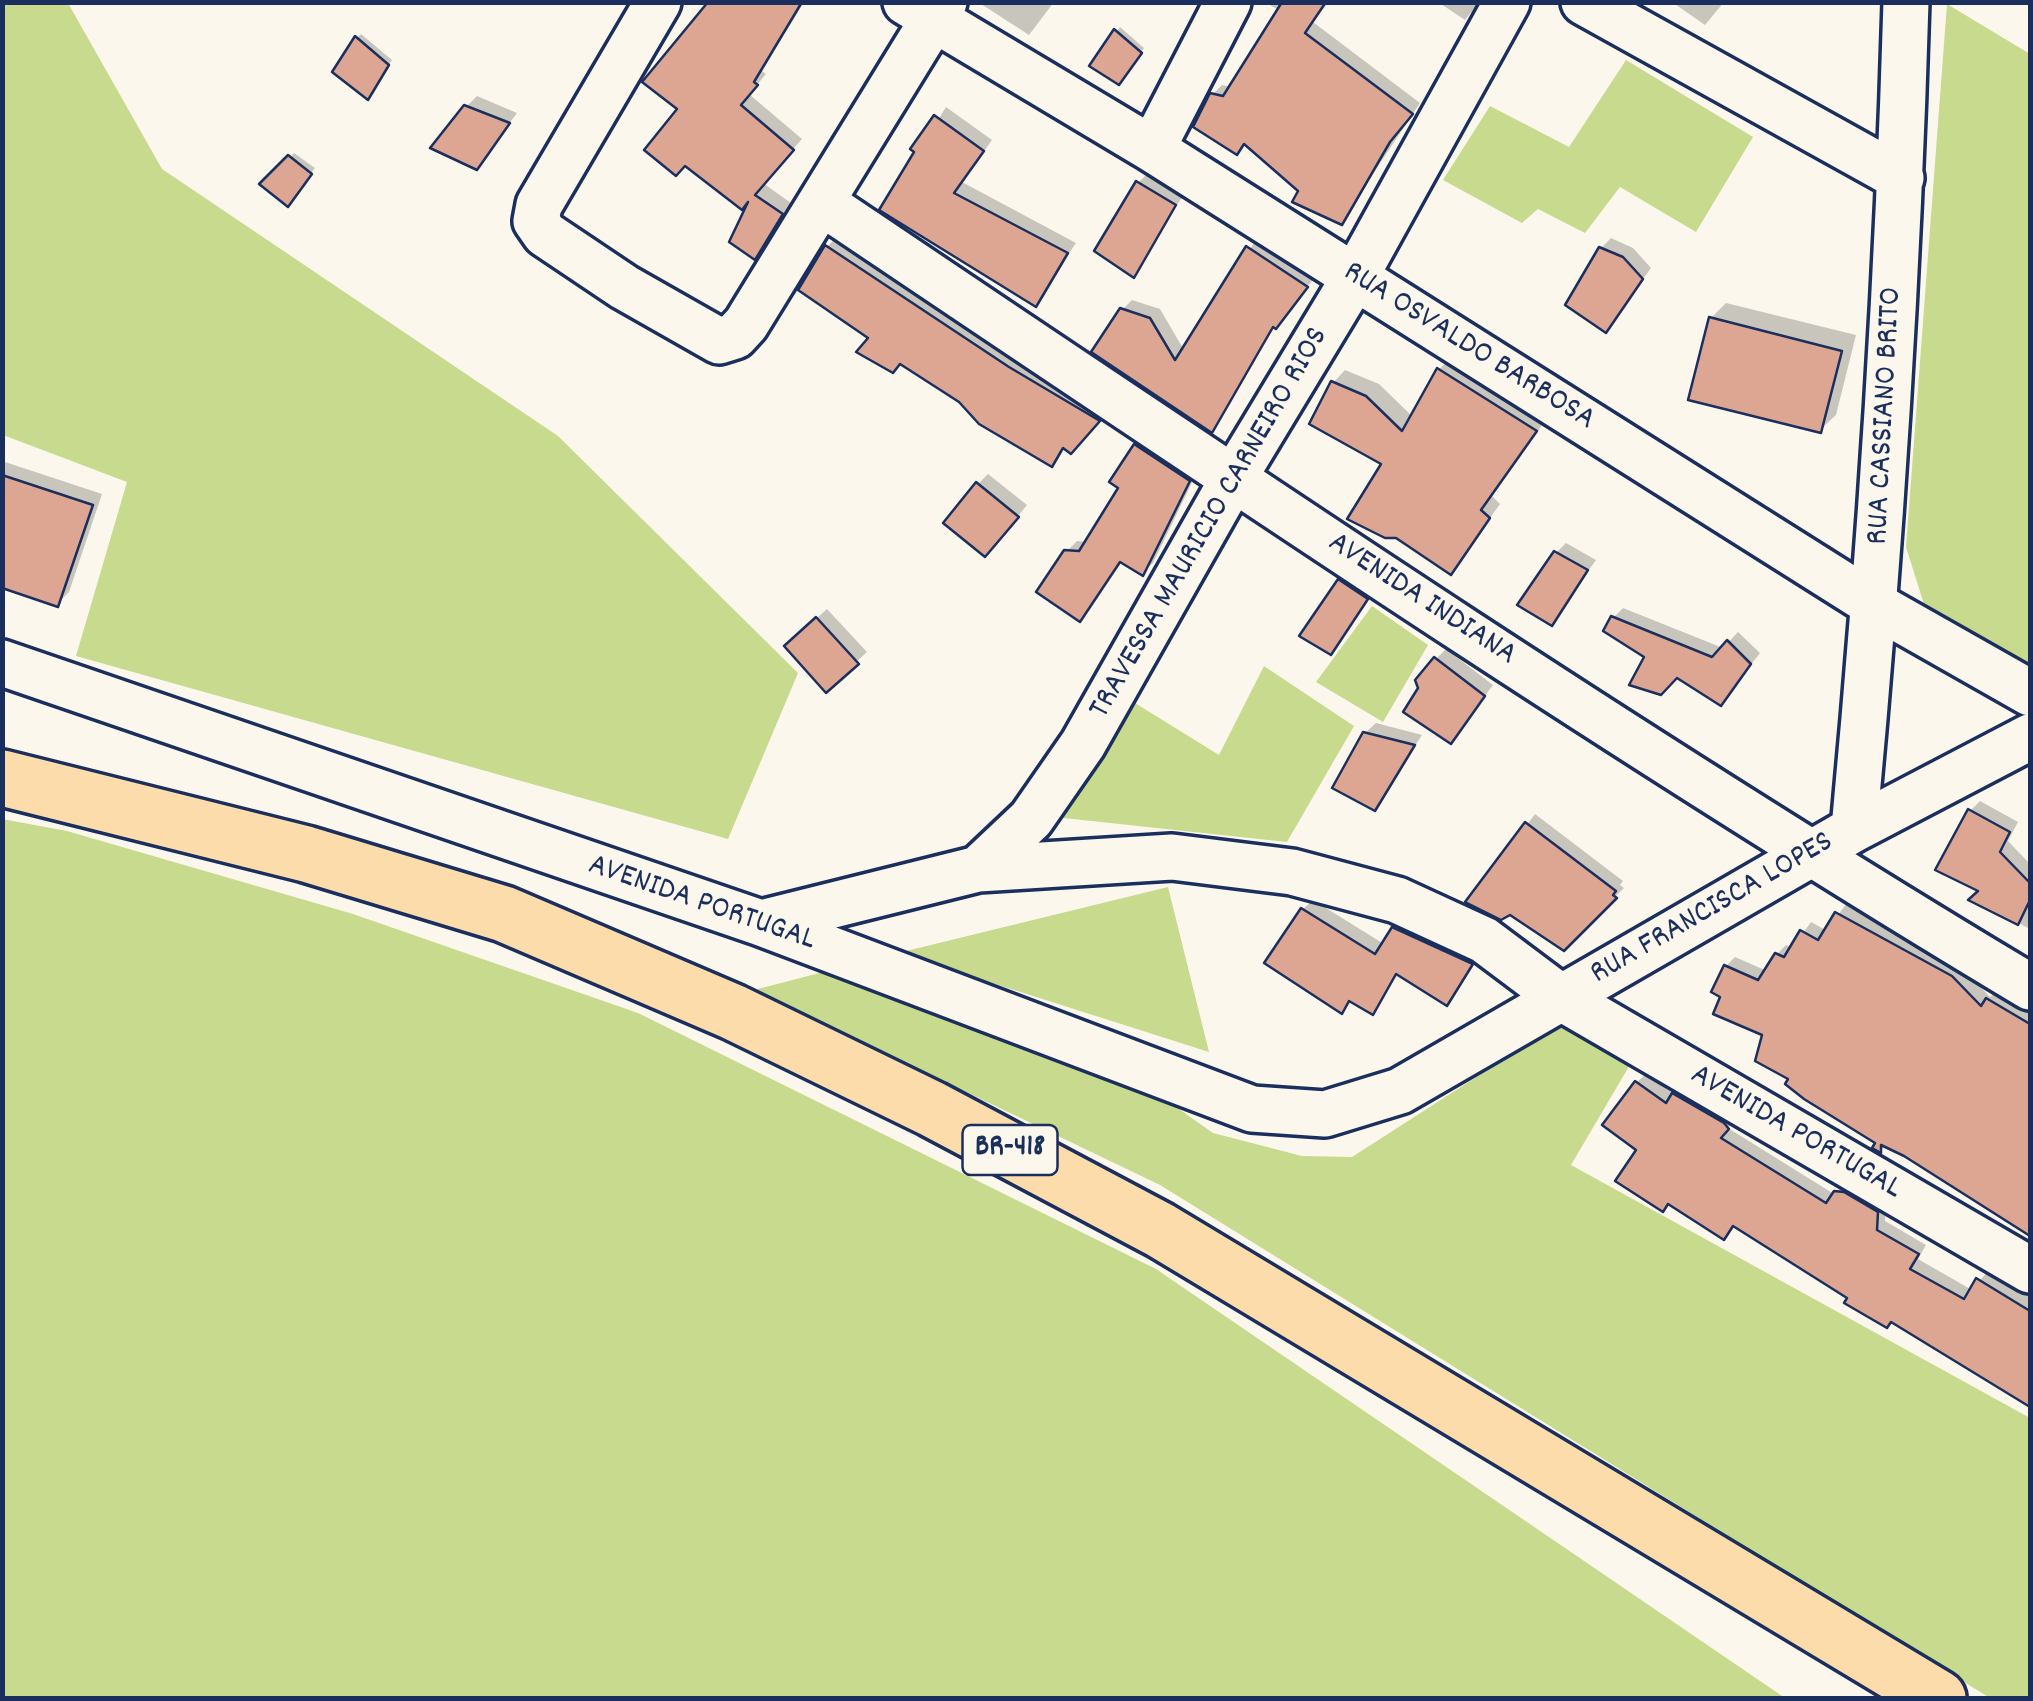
<!DOCTYPE html>
<html>
<head>
<meta charset="utf-8">
<style>
  body { margin:0 }
  #map { position:relative; width:2033px; height:1701px; overflow:hidden; background:#fbf7ec; font-family:Dekko,sans-serif }
  canvas { display:block }
  .frame { position:absolute; inset:0; border:5px solid #1b2f5e; pointer-events:none }
</style>
</head>
<body>
<div id="map">
<canvas width="2033" height="1701"></canvas>
<div class="frame"></div>
</div>
<script>
const context = document.querySelector('canvas').getContext('2d');
context.lineJoin = 'round';
function fill(path, color) {
  context.fillStyle = color;
  context.fill(path, 'evenodd');
}
function stroke(path, color, width, dash) {
  context.strokeStyle = color;
  context.lineWidth = width;
  context.lineCap = dash ? 'butt' : 'round';
  context.setLineDash(dash || []);
  context.stroke(path);
}
function label(font, color, halo, rows, align = 'center') {
  context.font = font + ' Dekko,sans-serif';
  context.lineWidth = 9;
  context.setLineDash([]);
  context.textBaseline = 'middle';
  context.strokeStyle = halo;
  context.fillStyle = color;
  for (const [text, x, y, turn = 0] of rows) {
    context.save();
    context.translate(x, y);
    context.rotate((+turn || 0) * Math.PI / 180);
    context.textAlign = isNaN(turn) ? turn : align;
    if (halo) context.strokeText(text, 0, 0);
    context.fillText(text, 0, 0);
    context.restore();
  }
}
const green = new Path2D(`
  M2,3H68L162,169L558,436L798,673L728,839L76,656L127,482L3,435Z
  M1947,4L2030,54V686L1928,617L1906,547Z
  M1626,60L1753,137L1696,232L1620,187L1585,233L1538,209L1522,223L1443,180L1490,106L1569,147Z
  M1372,606L1428,645L1383,722L1316,682Z
  M1264,666L1354,726L1287,842L1045,816L1135,703L1219,755Z
  M2,819L67,831L353,914L638,1013L1156,1269L1785,1698H3Z
  M1168,887L1209,1052L898,953Z
  M831,970L1166,1100L1213,1133L1302,1156L1352,1157L1565,1020L1631,1063L1571,1165L2030,1418V1698H1990L1160,1185L754,990Z`);
const shadow = new Path2D(`
  M701,2H804L762,71L766,74L749,94L802,139L763,183L791,203L754,257L732,241L755,194L680,109L708,7Z
  M978,2H1054L1029,35Z
  M1265,2H1328L1313,22L1420,103L1341,222L1246,142L1237,151L1213,94L1222,85L1231,87L1280,11Z
  M1438,2H1479L1465,20Z
  M1672,2H1724L1705,25Z
  M1120,27L1144,48L1123,78L1092,66Z
  M361,34L392,60L372,92L357,38Z
  M477,96L517,113L476,167L466,107Z
  M946,107L992,140L962,182L1076,243L1035,304L883,209Z
  M294,153L315,168L292,199L263,184Z
  M1148,173L1184,194L1134,275L1138,183Z
  M1258,237L1316,276L1274,328L1212,429L1122,310L1132,300L1160,309L1184,350Z
  M1611,238L1633,248L1651,268L1606,330L1601,248Z
  M835,239L1105,412L1079,443L1065,447L1052,464L872,337L827,247Z
  M1726,303L1856,335L1836,415L1820,430L1711,318Z
  M1451,357L1547,418L1492,496L1500,504L1451,572L1333,383L1345,370L1379,384L1413,417L1439,370Z
  M1146,436L1198,470L1153,563L1143,572L1122,560L1080,619L1066,552L1077,541L1087,542L1121,487L1136,445Z
  M2,461L102,494L69,592L57,604L2,585Z
  M988,474L1027,505L995,544L978,484Z
  M1566,543L1596,560L1551,623L1556,553Z
  M1349,571L1376,588L1331,652L1339,581Z
  M1623,608L1723,648L1738,632L1760,653L1721,703L1648,656L1613,618Z
  M827,609L867,652L827,689L797,636Z
  M1446,649L1493,685L1451,741L1436,659Z
  M1376,723L1422,735L1375,808L1365,733Z
  M1980,801L2018,822L2008,841L2030,864V929L1972,899L1981,890L1970,811Z
  M1535,814L1623,881L1620,885L1624,888L1564,947L1511,912L1505,918L1469,901Z
  M1313,900L1384,944L1405,918L1481,954L1446,1003L1399,973L1373,1011L1353,1000L1342,1011L1303,909Z
  M1846,904L1961,967L1990,997L1997,990L2030,1010V1233L1990,1203L1886,1145L1881,1150L1878,1142L1792,1078L1765,1033L1723,995L1726,966L1735,957L1767,971L1777,954L1786,945L1792,948L1811,922L1827,931Z
  M1646,1074L1674,1094L1683,1085L1736,1118L1728,1128L1834,1194L1845,1183L1886,1203L1885,1221L1926,1245L1918,1259L1972,1290L1988,1271L2030,1297V1404L1735,1224L1724,1236L1639,1149L1636,1083Z`);
const building = new Path2D(`
  M708,2H802L754,82L758,85L741,105L794,150L755,195L783,214L755,260L729,242L748,202L742,210L685,166L676,176L644,150L677,109L642,82Z
  M1282,2H1326L1305,33L1413,114L1390,142L1342,225L1292,202L1298,191L1244,144L1237,155L1193,127L1210,93L1223,96Z
  M1114,29L1142,53L1119,85L1089,66Z
  M355,36L389,65L368,100L332,72Z
  M464,105L510,123L477,170L430,148Z
  M934,115L984,151L954,193L1068,253L1036,307L879,210L914,152L910,149Z
  M288,155L312,174L288,207L259,184Z
  M1136,181L1176,205L1134,278L1094,251Z
  M825,245L1009,367L1100,421L1071,454L1063,448L1052,467L979,424L959,402L900,364L893,373L856,352L868,338L798,290Z
  M1246,246L1308,287L1276,329L1273,327L1212,433L1091,352L1120,308L1150,318L1175,360Z
  M1599,247L1623,257L1643,279L1606,333L1565,305Z
  M1709,317L1842,351L1821,433L1688,400Z
  M1437,368L1537,431L1481,510L1490,518L1451,575L1396,538H1385L1347,519L1381,464L1309,424L1331,381L1366,396L1402,431Z
  M1134,444L1190,481L1143,576L1120,562L1080,622L1036,592L1064,550L1079,551L1118,488L1109,482Z
  M2,475L93,505L58,607L2,588Z
  M976,482L1019,517L985,557L943,523Z
  M1554,551L1588,570L1552,626L1517,605Z
  M1338,579L1368,599L1331,655L1299,636Z
  M1611,616L1712,657L1727,640L1751,664L1721,706L1677,678L1661,695L1629,685L1644,657L1603,631Z
  M816,617L859,664L826,693L784,646Z
  M1434,657L1485,696L1451,744L1403,712L1418,688L1415,680Z
  M1363,732L1415,745L1375,811L1332,788Z
  M1968,809L2010,832L2000,852L2030,883V900L2018,925L1968,900L1978,891L1935,870Z
  M1525,822L1616,891L1613,895L1617,898L1564,951L1510,915L1501,920L1465,902Z
  M1301,908L1375,954L1392,927L1473,964L1447,1006L1396,974L1373,1015L1349,1001L1342,1014L1264,963Z
  M1835,912L1952,976L1981,1006L1986,998L2030,1024V1236L1904,1156L1881,1145V1153L1872,1148L1875,1143L1804,1099L1785,1084L1788,1079L1755,1061L1762,1035L1713,1014L1720,997L1711,992L1724,965L1758,980L1775,953L1784,957L1800,930L1818,940Z
  M1635,1081L1666,1103L1672,1093L1724,1123L1729,1129L1721,1138L1826,1203L1834,1191L1844,1192L1878,1212L1877,1230L1919,1254L1910,1269L1964,1299L1976,1278L2030,1311V1407L1891,1322L1887,1328L1844,1303L1847,1298L1733,1226L1724,1240L1668,1204L1663,1212L1615,1181L1636,1150L1602,1125Z`);
const minor = new Path2D(`
  M658,2L539,205L536,221L545,234L624,287L719,341L735,336L746,324L944,2
  M906,2L1152,149L1875,605L2030,693
  M1584,2L1901,178
  M1152,149L1228,2
  M821,202C1220,470 1618,740 2030,987
  M2,663L761,923L1252,1109L1325,1114L1400,1091L1854,829L2030,737
  M1854,829C1880,554 1898,279 1906,2
  M978,869L1031,819L1083,744L1233,479L1355,277L1507,2
  M761,923L978,869L1172,857L1292,872L1397,900L1484,940L1560,997L2030,1270`);
const primary = new Path2D(`
  M2,778L306,854L504,914L733,1012L932,1109L1160,1230L1938,1698`);
const shields = [
  [1010,1150,95]
];
const shieldNames = [
  ["BR-418",1010,1150]
];
const streetNames = [
  ["RUA OSVALDO BARBOSA",1468,348,32],
  ["RUA CASSIANO BRITO",1887,416,-87],
  ["TRAVESSA MAURICIO CARNEIRO RIOS",1211,524,-60],
  ["AVENIDA INDIANA",1421,601,33],
  ["AVENIDA PORTUGAL",701,905,19],
  ["RUA FRANCISCA LOPES",1713,910,-30],
  ["AVENIDA PORTUGAL",1795,1134,30]
];
fill(green, '#c7da8e');
fill(shadow, '#0003');
fill(building, '#dca693');
stroke(building, '#1b2f5e', 2.5);
stroke(minor, '#1b2f5e', 52);
stroke(primary, '#1b2f5e', 62);
stroke(minor, '#fbf7ec', 45);
stroke(primary, '#fddcac', 55);
for (const [x, y, w] of shields) {
  const box = new Path2D();
  box.roundRect(x - w / 2, y - 25, w, 50, 8);
  context.fillStyle = '#fbf7ec';
  context.fill(box);
  stroke(box, '#1b2f5e', 2.5);
}
label('bold 30px', '#1b2f5e', null, shieldNames);
label('32px', '#1b2f5e', '#fbf7ec', streetNames);
</script>
</body>
</html>
